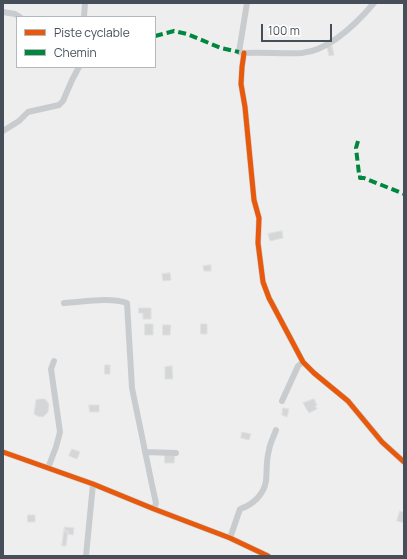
<!DOCTYPE html>
<html>
<head>
<meta charset="utf-8">
<style>
  body { margin:0 }
  #map { position:relative; width:407px; height:559px; overflow:hidden; background:#eee; font-family:Manrope,sans-serif }
  canvas { display:block }
  .frame { position:absolute; inset:0; border:4px solid #464f59; pointer-events:none }
  .legend { position:absolute; left:16px; top:16px; width:140px; height:52px; box-sizing:border-box; background:#fff; border:1px solid #b5b9bd; margin:0; padding:5px 7px; list-style:none; font-size:12px; color:#464f59 }
  .legend li { display:flex; align-items:center; gap:8px; height:20px }
  .legend b { width:20px; border:1px solid #b5b9bd }
  .scale { position:absolute; left:261px; top:24px; width:71px; height:18px; box-sizing:border-box; border:2px solid #464f59; border-top:0; padding-left:5px; font-size:12px; line-height:14px; white-space:nowrap; color:#464f59; -webkit-text-stroke:3px #fff; paint-order:stroke }
</style>
</head>
<body>
<div id="map">
<canvas width="407" height="559"></canvas>
<div class="frame"></div>
<ul class="legend">
<li><b style="height:5px;background:#e8590c"></b>Piste cyclable</li>
<li><b style="height:5px;background:#00873e"></b>Chemin</li>
</ul>
<div class="scale">100 m</div>
</div>
<script>
const context = document.querySelector('canvas').getContext('2d');
context.lineJoin = 'round';
function fill(path, color) {
  context.fillStyle = color;
  context.fill(path, 'evenodd');
}
function stroke(path, color, width, dash) {
  context.strokeStyle = color;
  context.lineWidth = width;
  context.lineCap = dash ? 'butt' : 'round';
  context.setLineDash(dash || []);
  context.stroke(path);
}
const building = new Path2D(`
  M332,46L334,55L329,56L327,47Z
  M282,231L283,238L270,241L268,234Z
  M211,265V271H204L203,266Z
  M170,273L171,280L163,281L162,274Z
  M139,308H151V319H143V313H139Z
  M145,324H153V335H145Z
  M201,324H207V334H201Z
  M163,325H171L170,335H163Z
  M105,365H110V374H105Z
  M172,366L173,379H165V367Z
  M39,399H45L49,404L48,412L43,417L37,416L34,414L36,400Z
  M314,399L317,405L315,406L317,409L309,413L303,403Z
  M89,405H99V412H90Z
  M283,408L289,409L287,417L282,415Z
  M242,432L251,434L249,440L241,438Z
  M72,449L80,452L77,459L69,456Z
  M165,455H175L174,463H165Z
  M400,511L404,513V523L397,521Z
  M28,515H35V522H28Z
  M65,527L74,528L73,535L68,534V531H64Z
  M64,531H68L66,546H62Z`);
const minor = new Path2D(`
  M247,3L239,52L244,53C263,52 283,54 302,53C331,50 357,23 374,3
  M3,12L15,14L20,17
  M84,17L85,3
  M244,53L242,67L241,84L245,107L254,200L259,218L258,243L263,282L269,298L303,362L314,373L348,401L382,442L404,462
  M3,131L19,121L28,112L59,105L63,101L72,80L79,67
  M64,303C83,302 109,297 127,303L132,388L152,485L156,503L154,509
  M282,401L298,366L303,362
  M3,452L93,484L154,509L230,538L268,556
  M145,452L176,453
  M48,468L56,447L60,432L51,369L54,361
  M230,538L240,509C253,505 264,494 266,481C267,471 266,460 269,450C270,443 274,436 276,430
  M86,556L93,484`);
const quiet = new Path2D(`
  M155,36L174,31L187,34L221,48L239,52
  M358,141L356,148L359,174H360V178H364L404,194`);
const cycleway = new Path2D(`
  M244,53L242,67L241,84L245,107L254,200L259,218L258,243L263,282L269,298L303,362L314,373L348,401L382,442L404,462
  M3,452L93,484L154,509L230,538L268,556`);
fill(building, '#d5d6d8');
stroke(building, '#dfe0e1', 1);
stroke(minor, '#c9cccf', 6);
stroke(quiet, '#00873e', 4, [8, 4]);
stroke(cycleway, '#e8590c', 5);
</script>
</body>
</html>
